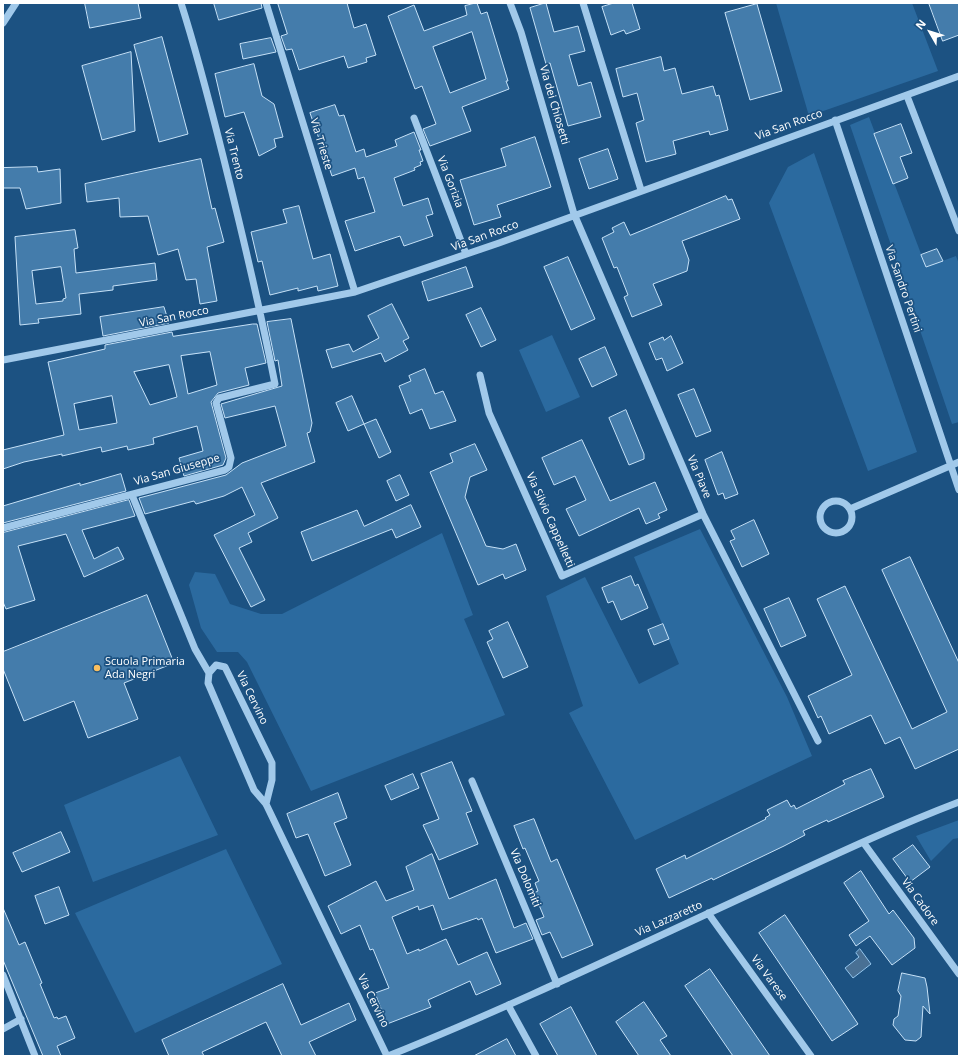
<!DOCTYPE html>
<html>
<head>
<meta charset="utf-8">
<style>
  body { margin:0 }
  #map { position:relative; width:962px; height:1059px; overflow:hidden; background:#1c5282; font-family:"Open Sans",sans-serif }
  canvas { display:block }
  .frame { position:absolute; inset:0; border:4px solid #fff; pointer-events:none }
  .north { position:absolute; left:910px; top:12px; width:40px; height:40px; -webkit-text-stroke:3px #1c5282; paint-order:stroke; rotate:309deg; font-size:11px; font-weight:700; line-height:16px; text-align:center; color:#fff }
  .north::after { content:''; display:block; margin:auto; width:14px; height:18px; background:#fff; clip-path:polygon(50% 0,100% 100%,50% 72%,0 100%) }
</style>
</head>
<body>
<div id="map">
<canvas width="962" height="1059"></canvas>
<div class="frame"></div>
<div class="north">N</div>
</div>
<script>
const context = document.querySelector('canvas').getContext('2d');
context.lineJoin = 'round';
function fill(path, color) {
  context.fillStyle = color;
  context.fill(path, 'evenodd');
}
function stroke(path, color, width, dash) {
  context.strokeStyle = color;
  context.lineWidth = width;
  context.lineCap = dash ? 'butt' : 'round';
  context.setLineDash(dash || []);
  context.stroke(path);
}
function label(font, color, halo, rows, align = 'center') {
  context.font = font + ' "Open Sans",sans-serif';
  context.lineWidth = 3.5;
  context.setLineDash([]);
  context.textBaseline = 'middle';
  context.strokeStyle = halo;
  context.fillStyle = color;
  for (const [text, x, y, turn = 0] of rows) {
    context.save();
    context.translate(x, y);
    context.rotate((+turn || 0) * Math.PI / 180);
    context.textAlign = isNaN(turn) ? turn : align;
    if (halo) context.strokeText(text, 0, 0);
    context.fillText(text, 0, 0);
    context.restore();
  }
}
const green = new Path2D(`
  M776,3H912L938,71L809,116Z
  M869,117L926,267L956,256L959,264V422L952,424L850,125Z
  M814,153L917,452L868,471L769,203L788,167Z
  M552,335L580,397L546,412L519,350Z
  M700,529L787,697L812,756L635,840L569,713L583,706L546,596L585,577L639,684L679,664L634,557Z
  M442,533L473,615L464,619L505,715L311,791L247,662L238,652H217L201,628L189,585L195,572L215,574L230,604L261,614H282Z
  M180,756L218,835L93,882L64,805Z
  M959,820V838L953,839L931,861L916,836Z
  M226,849L282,964L135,1033L75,913Z`);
const water = new Path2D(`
  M860,949L871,964L853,978L845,968L859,957L856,953Z`);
const building = new Path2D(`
  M85,3H138L141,18L90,28Z
  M214,3H261L262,8L219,20Z
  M278,3H347L354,28L366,24L376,55L366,58L367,62L348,68L344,56L299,70L292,49L286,50L281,36L287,34Z
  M477,3L481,14L487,12L508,81H506L509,89L462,107L471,131L430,146L423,129L436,124L422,86L415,89L388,16L414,5L424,31L467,15L465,6ZM472,32L486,79L450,93L433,47Z
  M546,3L554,32L578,26L585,51L569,55L578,86L591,82L601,117L568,126L550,63L546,64L530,8Z
  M614,3H632L640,29L626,34L624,30L611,35L602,7Z
  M929,3H959V35L943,41Z
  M757,4L782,91L750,100L725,13Z
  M162,37L188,134L159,142L134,45Z
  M271,38L276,52L243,59L240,44Z
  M131,52L135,131L102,140L82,66Z
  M661,57L664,71L675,68L682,94L713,86L716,96L719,95L728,130L710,135L709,131L673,141L676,154L646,162L636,123L644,120L637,93L623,97L616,69Z
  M254,64L262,96L274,104L283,137L274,139L276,147L259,156L244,112L225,117L215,74Z
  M335,105L339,116L344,115L356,152L364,149L366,157L397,146L395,140L414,132L421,150H419L423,161L420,162L421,165L414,168L415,170L394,178L403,206L428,198L433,214L426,216L433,236L404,246L400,236L355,251L345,221L375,212L364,177L358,179L355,168L332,176L310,113Z
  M901,124L912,153L900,157L908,178L893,184L874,134Z
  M535,137L551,187L497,205L501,217L474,225L460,180L506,166L501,149Z
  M608,149L618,179L589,189L579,159Z
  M201,159L212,209L215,208L224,242L207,247L217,301L200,304L196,279L186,280L178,249L158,255L148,216L120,217L119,198L87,202L85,184Z
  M37,167L38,172L60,169L61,203L26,209L20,188H3V168Z
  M726,196L728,200L732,199L740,219L682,241L689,260L687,271L653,284L662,305L632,317L624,297L628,295L617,267L614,268L602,238L614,232L612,228L624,222L630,235Z
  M299,206L313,259L330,254L338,286L318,291L317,286L298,291V288L270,295L262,261L258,262L251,232L287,223L283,210Z
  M75,230L78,248L74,249L76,273L155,263L157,280L113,286V290L79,294L81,314L38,319L39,323L20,325L15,237ZM61,267L66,298L63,299V301L36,304L32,271Z
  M937,249L943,261L926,267L921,255Z
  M568,257L595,319L571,330L544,267Z
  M466,267L473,287L428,301L422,282Z
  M392,304L409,338L403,341L408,350L385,362L381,353L332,368L326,350L349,344L353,352L379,338L368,316Z
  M164,307L169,323L103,336L100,317Z
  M481,308L496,340L481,347L466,315Z
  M291,319L312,423L310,432L307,433L315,462L261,483L278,518L248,533L252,542L239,548L265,600L251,607L214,535L255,515L242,487L224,496L196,504L194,501L145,514L139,498L226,475L242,463L286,446L275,406L225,418L221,404L282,386L278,360L275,361L267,322Z
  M253,324H257L266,363L245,368L249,385L218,393L211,402L226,458L223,465L184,476L179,458L203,451L197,426L153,438L154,444L128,450L127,446L102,452L101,447L62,456V454L24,462L3,469V450L64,435L48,362L105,349V345L172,332L173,336ZM210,352L217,385L188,394L181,356ZM169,365L177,397L150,405L134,372ZM112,396L117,423L79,430L74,404Z
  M671,336L683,363L667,371L662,358L656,360L649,343L663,337L664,340Z
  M605,347L617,375L592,387L579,359Z
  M425,369L435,394L443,391L456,421L430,429L422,409L410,414L399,386L411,381L409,376Z
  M694,389L711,431L696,437L678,395Z
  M352,396L364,424L376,419L391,452L379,458L364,424L348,431L336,403Z
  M626,410L644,454V459L629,465L609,418Z
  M582,440L610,501L655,482L667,510L658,514L660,518L646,524L639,508L579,536L566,509L586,500L575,476L554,485L542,458Z
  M475,444L487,470L470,477L465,497L486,546L503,549L516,544L526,570L505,579L503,574L478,585L430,472L453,462L450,454Z
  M722,452L738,494L725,499L723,493L718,495L705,460Z
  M121,474L126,491L3,523V506L80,483V485Z
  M400,475L409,495L396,501L387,481Z
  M129,500L135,516L82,530L94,559L118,547L124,559L84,577L66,534L18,546L35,600L6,609L3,602V533Z
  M411,505L421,527L396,538L392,529L312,561L301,532L357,510L364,526Z
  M754,520L769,554L742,567L730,541L735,539L731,531Z
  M910,557L959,663V749L915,769L900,737L885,744L871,715L829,734L821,716L818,718L808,696L852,675L817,599L845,586L912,729L947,712L882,570Z
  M631,576L635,586L638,584L648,608L621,620L613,601L608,603L602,588Z
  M147,595L174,663L124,683L138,719L88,738L74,701L24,721L3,669V652Z
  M789,598L806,636L781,647L764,609Z
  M508,622L528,667L503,678L487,642L493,639L489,631Z
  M663,624L669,639L654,645L648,630Z
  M452,762L472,811L466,813L478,844L439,860L423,825L439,819L421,774Z
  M871,769L884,797L828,822L827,820L803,831L805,835L784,846L713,880L712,878L669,898L656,869L685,855L686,859L766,819L765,818L770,815L767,810L787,800L791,807L794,805L796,809L845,784L843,781Z
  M413,774L419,788L391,800L385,786Z
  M338,793L347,818L334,823L351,865L325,876L308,834L296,838L287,814Z
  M534,819L551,862L557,859L593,945L562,958L550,932L542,935L536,920L544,917L534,893L538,891L535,883L539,881L525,848L523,849L514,826Z
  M61,832L70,852L22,872L13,853Z
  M913,845L930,867L910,882L893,859Z
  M432,854L449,899L496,879L514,928L526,923L533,939L496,953L482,918L478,920L477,918L442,930L433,905L419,910L418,906L392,917L407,954L419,949V951L446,939L458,965L487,952L501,984L476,995L470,981L428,1000L431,1007L387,1024L375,993L389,988L373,949L370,950L360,925L341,934L328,906L376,881L386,901L414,890L406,867Z
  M861,871L889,914L893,910L914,938L915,948L892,965L870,936L856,946L849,935L869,921L844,883Z
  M59,887L69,915L45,924L35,896Z
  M3,908L19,945L25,942L42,983L40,984L54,1018L57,1017L58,1019L66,1016L75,1038L57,1046L61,1056H43L3,960Z
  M785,915L858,1024L832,1041L759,933Z
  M710,969L770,1056H733L685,986Z
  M902,973L925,978L927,987L930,1014L923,1006L921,1037L916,1041L905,1040L893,1025L894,1019L898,1016L901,996L898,991Z
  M283,984L301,1025L349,1003L356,1020L309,1042L316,1056H282L266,1022L202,1052L204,1056H169L162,1040Z
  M644,1002L667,1036L660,1040L671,1056H639L616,1022Z
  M571,1007L597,1056H558L540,1024Z
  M507,1039L516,1056H474Z`);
const minor = new Path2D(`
  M266,3L355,292
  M510,3L521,32L574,214L703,514L818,741
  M583,3L641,190
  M3,23L16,3
  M907,96L959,231
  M414,118L466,254
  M835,120L959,490
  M3,360L355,292L499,243L959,76
  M480,375L489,413L562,576L703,514
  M132,495L195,649L209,673
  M820 517a16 16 0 1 1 32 0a16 16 0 1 1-32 0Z
  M850,509L959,462
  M3,528L225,470L229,467L231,458L216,403L219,398L275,384C260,308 242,232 223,156C210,104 197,53 181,3
  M472,781L557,984
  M266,804L272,780V763L225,667L216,665L209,673L208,683L254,790L266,804L387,1056
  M863,842L959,974
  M708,913L811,1056
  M3,975L35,1056
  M508,1005L536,1056
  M3,1029L21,1019
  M388,1056C505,1009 620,954 735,901C809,867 883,831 959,802`);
const markers = [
  [97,668,4,"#fabf5f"]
];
const streetNames = [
  ["Via dei Chiosetti",554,105,74],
  ["Via San Rocco",789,125,-20],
  ["Via Trieste",321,144,73],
  ["Via Trento",234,154,76],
  ["Via Gorizia",450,182,69],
  ["Via San Rocco",485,236,-20],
  ["Via Sandro Pertini",903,289,71],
  ["Via San Rocco",174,317,-11],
  ["Via San Giuseppe",177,470,-16],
  ["Via Piave",699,477,67],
  ["Via Silvio Cappelletti",550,520,66],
  ["Via Cervino",252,698,64],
  ["Via Dolomiti",525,878,67],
  ["Via Cadore",920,902,54],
  ["Via Lazzaretto",669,919,-24],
  ["Via Varese",769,978,54],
  ["Via Cervino",373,1001,64]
];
const poiNames = [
  ["Scuola Primaria",105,662],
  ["Ada Negri",105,675]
];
fill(green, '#2b6a9f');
fill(water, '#497094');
stroke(water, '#94c5ec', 1);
fill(building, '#447cab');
stroke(building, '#c6e1f7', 1);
stroke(minor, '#a1c9ea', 7);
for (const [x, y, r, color] of markers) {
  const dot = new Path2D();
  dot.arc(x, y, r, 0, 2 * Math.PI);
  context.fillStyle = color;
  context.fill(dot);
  stroke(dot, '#1c5282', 1.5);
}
label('11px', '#fff', '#1c5282', streetNames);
label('11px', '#fff', '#1c5282', poiNames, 'left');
</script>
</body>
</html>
